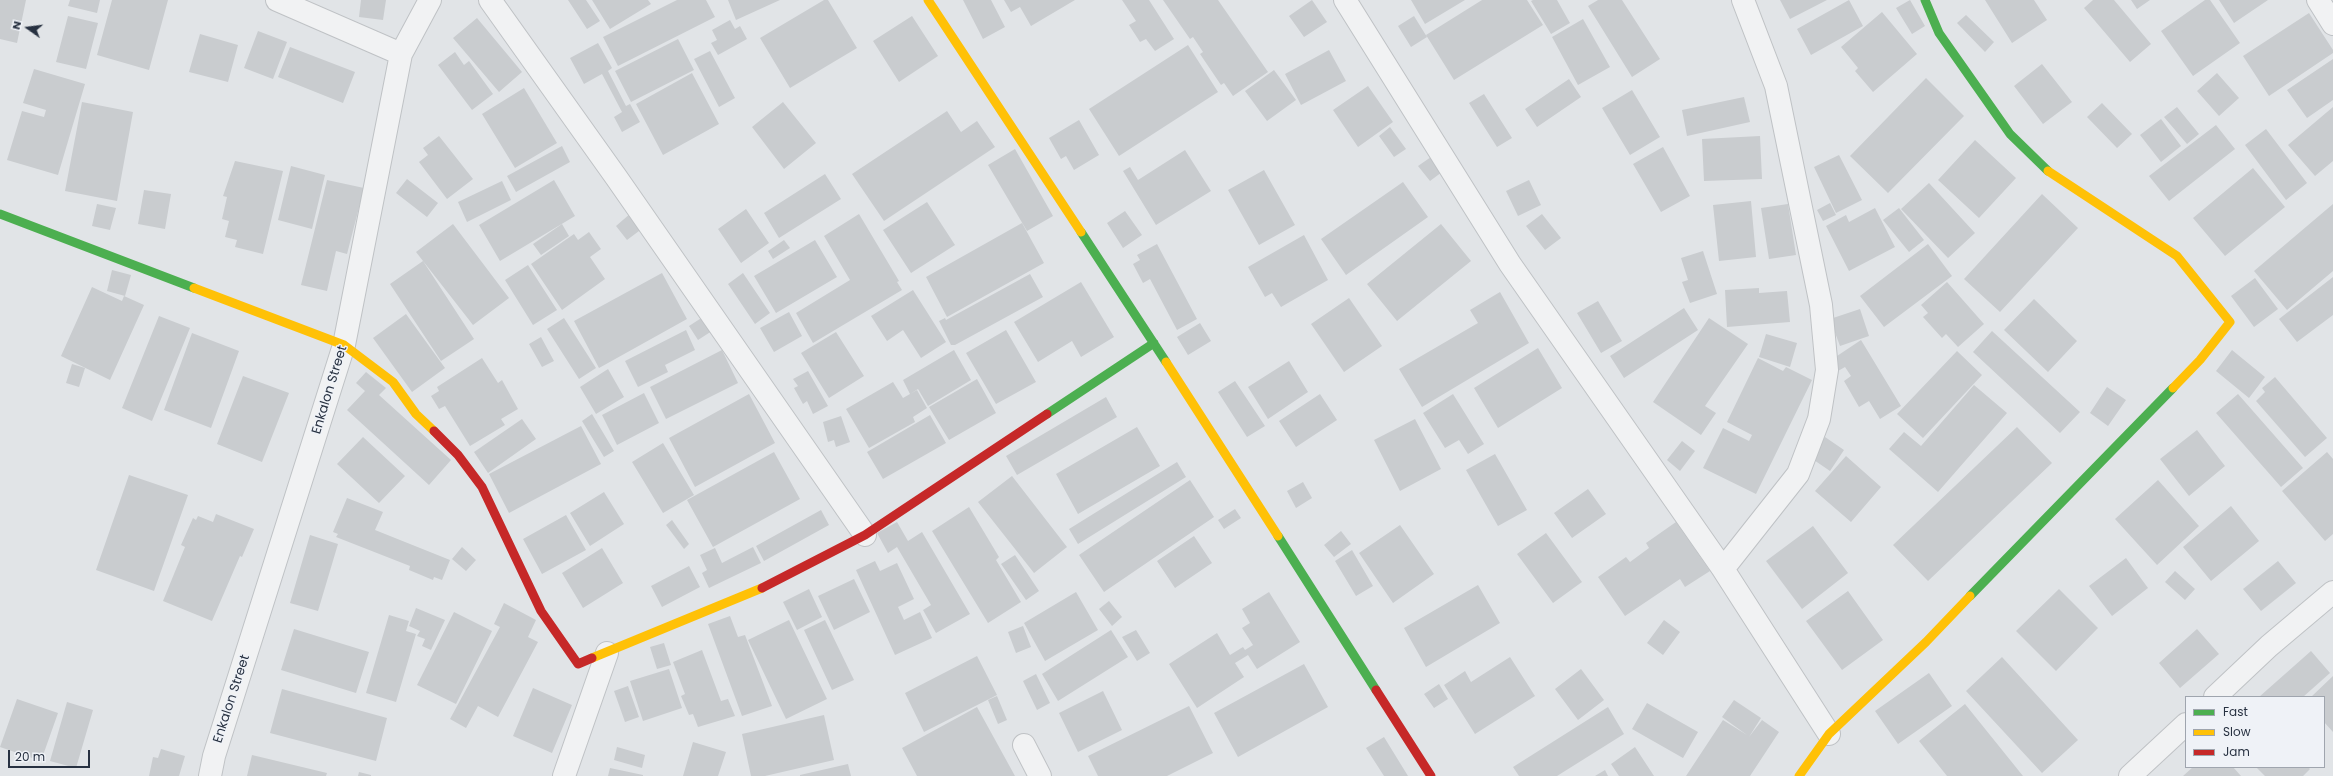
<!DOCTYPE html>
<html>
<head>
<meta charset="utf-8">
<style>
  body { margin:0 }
  #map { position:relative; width:2333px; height:776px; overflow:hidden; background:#e1e4e7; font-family:Poppins,sans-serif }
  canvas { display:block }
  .legend { position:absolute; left:2185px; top:696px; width:140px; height:72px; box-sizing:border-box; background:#eff2f7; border:1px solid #9fa5ae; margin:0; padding:5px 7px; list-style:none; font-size:12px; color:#273141 }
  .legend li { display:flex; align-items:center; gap:8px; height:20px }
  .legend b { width:20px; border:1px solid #9fa5ae }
  .north { position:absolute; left:8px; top:8px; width:40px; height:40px; -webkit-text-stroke:3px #eff2f7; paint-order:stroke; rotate:284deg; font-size:11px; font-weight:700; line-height:16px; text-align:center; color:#273141 }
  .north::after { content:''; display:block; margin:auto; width:14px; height:18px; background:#273141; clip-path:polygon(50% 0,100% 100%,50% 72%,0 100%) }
  .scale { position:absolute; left:8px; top:750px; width:82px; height:18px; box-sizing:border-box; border:2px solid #273141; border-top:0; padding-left:5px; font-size:12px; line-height:14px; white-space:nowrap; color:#273141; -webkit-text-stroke:3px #eff2f7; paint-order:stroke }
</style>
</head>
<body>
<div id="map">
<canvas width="2333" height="776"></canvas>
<ul class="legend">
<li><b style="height:5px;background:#4caf50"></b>Fast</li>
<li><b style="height:5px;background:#ffc107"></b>Slow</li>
<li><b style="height:5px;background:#c62828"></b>Jam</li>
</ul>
<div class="north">N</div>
<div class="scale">20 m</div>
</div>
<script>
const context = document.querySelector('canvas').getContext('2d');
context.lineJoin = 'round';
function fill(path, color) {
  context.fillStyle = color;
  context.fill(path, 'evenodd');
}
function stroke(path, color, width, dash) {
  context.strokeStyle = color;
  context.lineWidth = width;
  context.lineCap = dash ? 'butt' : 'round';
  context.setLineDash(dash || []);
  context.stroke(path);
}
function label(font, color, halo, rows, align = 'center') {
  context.font = font + ' Poppins,sans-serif';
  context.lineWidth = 3;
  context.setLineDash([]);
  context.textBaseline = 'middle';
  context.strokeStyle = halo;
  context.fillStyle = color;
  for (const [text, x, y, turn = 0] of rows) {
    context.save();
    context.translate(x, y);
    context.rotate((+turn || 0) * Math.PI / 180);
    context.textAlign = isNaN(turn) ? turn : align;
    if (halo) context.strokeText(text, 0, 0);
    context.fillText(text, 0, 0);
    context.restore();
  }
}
const building = new Path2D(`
  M0,0H26L17,43L0,39Z
  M70,0H100L97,13L68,6Z
  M112,0H168L149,70L97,55Z
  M361,0H386L383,20L359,17Z
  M568,0H586L600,21L587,29Z
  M592,0H648L651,4L610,29Z
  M677,0H706L715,17L618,66L603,37Z
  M728,0H780L736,20Z
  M824,0H828L857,48L790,88L760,38Z
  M963,0H991L1005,27L983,39Z
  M1004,0H1075L1031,26L1020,7L1011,12Z
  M1122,0H1149L1174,39L1155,51L1146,39L1140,42L1129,25L1136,21Z
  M1163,0H1218L1268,72L1233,96L1224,83L1221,85L1200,54L1203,52L1193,37L1190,39Z
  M1312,0L1327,22L1304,37L1289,16Z
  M1411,0H1465L1425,24Z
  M1482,0H1527L1543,25L1454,80L1426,35Z
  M1533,0H1557L1570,23L1551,34L1531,1Z
  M1598,0H1622L1660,59L1632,77L1588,6Z
  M1780,0H1827L1790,19Z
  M1849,0L1863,26L1811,55L1797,29Z
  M1910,0L1925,26L1912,34L1896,8Z
  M1985,0H2034L2047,20L2012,43Z
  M2093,0H2114L2151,44L2130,62L2084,8Z
  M2131,0H2150L2137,9Z
  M2205,0H2210L2240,43L2193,76L2161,31Z
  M2219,0H2268L2234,23Z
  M1882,12L1917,54L1873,92L1855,71L1858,68L1841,47Z
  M2309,13L2333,50V53L2269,96L2243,56Z
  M1966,15L1994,42L1985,52L1957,23Z
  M68,16L98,23L86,69L56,62Z
  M912,16L938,56L899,82L873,41Z
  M1414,16L1427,37L1411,47L1398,26Z
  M477,18L522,72L499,92L453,38Z
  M1583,19L1610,67L1578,85L1552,37Z
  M730,20L735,29L740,26L747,39L718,55L711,43L717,40L712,30Z
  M258,31L287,42L273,79L244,68Z
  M200,34L238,45L228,82L189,72Z
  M678,39L694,70L631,102L615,71Z
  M598,43L612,68L608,71L626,106L630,104L640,122L622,132L614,117L622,112L602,74L584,84L570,58Z
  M1188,45L1218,92L1119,156L1089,109Z
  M290,47L355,72L343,103L278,77Z
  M1329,50L1346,81L1301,105L1285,74Z
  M710,51L735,98L719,107L694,59Z
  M455,52L464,65L469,61L493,94L472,110L438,65Z
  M2333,59V100L2307,118L2287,90Z
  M2042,64L2072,102L2043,124L2014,86Z
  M34,69L85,84L58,175L7,160L22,111L44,117L46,110L23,103Z
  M1274,70L1296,100L1267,121L1245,91Z
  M692,73L719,124L663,155L636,104Z
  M2217,73L2239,98L2219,116L2197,91Z
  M1926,78L1964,116L1888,193L1850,156Z
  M1569,79L1581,97L1537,127L1525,109Z
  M1368,86L1393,122L1358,147L1333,110Z
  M524,88L557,143L515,168L482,114Z
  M1632,90L1660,137L1630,155L1602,108Z
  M1484,94L1512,138L1497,147L1469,103Z
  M1744,97L1750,122L1687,136L1682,110Z
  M82,102L133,112L117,201L65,191Z
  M783,102L816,143L784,169L752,127Z
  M2102,103L2132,134L2117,148L2087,117Z
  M2177,107L2199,134L2187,144L2164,117Z
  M2333,107V161L2315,176L2288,145Z
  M947,111L961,132L977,121L995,147L884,221L852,174Z
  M2161,119L2181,146L2161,162L2140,135Z
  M1079,120L1099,155L1074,170L1066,156L1061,159L1049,138Z
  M2216,125L2235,149L2169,201L2149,176Z
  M1390,127L1406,149L1394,157L1379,136Z
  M2266,129L2307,183L2286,200L2245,145Z
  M439,136L473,179L447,199L419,162L428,155L423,148Z
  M1760,136L1762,179L1704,181L1702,139Z
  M1975,140L2016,178L1979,218L1938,180Z
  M562,146L570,162L516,192L507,176Z
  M1663,147L1690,196L1661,212L1633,164Z
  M1015,149L1053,216L1027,231L988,165Z
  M1185,150L1211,191L1156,225L1123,171L1130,167L1138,180Z
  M1839,155L1862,200L1836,213L1814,167Z
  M1431,157L1442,172L1430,181L1418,166Z
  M235,161L283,171L263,254L235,247L237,240L225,237L229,221L222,219L227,197L223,196Z
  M291,166L325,175L312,229L278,220Z
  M2253,168L2285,207L2225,256L2193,218Z
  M1264,170L1295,225L1259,245L1228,190Z
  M825,174L841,199L779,238L764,213Z
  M407,179L438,203L427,217L396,193Z
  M327,180L364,188L347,254L336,251L327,291L301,285Z
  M554,180L575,216L500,261L479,225Z
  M1529,180L1541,205L1518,216L1506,191Z
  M502,181L511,200L467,222L458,202Z
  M1403,182L1428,217L1346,275L1321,239Z
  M1929,183L1975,233L1948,258L1901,209Z
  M144,190L171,194L165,229L138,224Z
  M2042,194L2078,228L2000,312L1964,279Z
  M1751,201L1756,257L1719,261L1713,205Z
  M927,202L955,245L911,273L883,230Z
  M1830,203L1836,215L1823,221L1817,210Z
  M97,204L116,208L110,230L92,226Z
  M1788,204L1796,255L1769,259L1761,208Z
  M2333,204V271L2287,310L2254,271Z
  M1875,208L1895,247L1849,271L1826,226L1846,215L1849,222Z
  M1899,208L1924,240L1909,252L1883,220Z
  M746,209L769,243L741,263L718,229Z
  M1125,211L1142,235L1123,248L1107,223Z
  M631,213L643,228L627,240L616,226Z
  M859,214L899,281L897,282L902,290L813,343L796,313L850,280L824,236Z
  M1542,214L1561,238L1545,250L1526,226Z
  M1022,223L1044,263L947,317L926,277Z
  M453,224L509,298L473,325L416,252Z
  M562,224L569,236L541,255L533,244Z
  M1441,224L1471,261L1397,321L1367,284Z
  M589,232L601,249L590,257L605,279L562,310L531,264L574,234L578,240Z
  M1304,235L1328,280L1281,307L1272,293L1265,297L1248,267Z
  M784,240L790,248L773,259L768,251Z
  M815,240L837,277L776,313L754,276Z
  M1157,244L1197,319L1177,330L1150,279L1143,283L1133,264L1140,260L1137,255Z
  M1928,244L1952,276L1884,327L1860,296Z
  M1703,251L1717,294L1690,303L1682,282L1688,280L1681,258Z
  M423,261L474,339L441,361L390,284Z
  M528,265L557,310L533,325L505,280Z
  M112,270L131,275L125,296L107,291Z
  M662,273L687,319L599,368L574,321Z
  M743,273L770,313L755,324L728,284Z
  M1030,274L1043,297L955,345H951L939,321L945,318L946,320Z
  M2333,277V315L2297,342L2279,319Z
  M2255,278L2278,309L2254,327L2231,296Z
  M1081,282L1114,337L1081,357L1072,341L1038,362L1014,322Z
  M1947,282L1984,324L1958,347L1946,334L1942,338L1923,317L1928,313L1921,305Z
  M92,287L122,301L124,296L144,305L110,380L61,356Z
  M1759,288V293L1787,291L1790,322L1727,327L1725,290Z
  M913,290L946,342L921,358L903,330L887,341L871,316Z
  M1500,292L1529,343L1422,407L1399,369L1478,323L1470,310Z
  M1349,298L1382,346L1344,372L1311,324Z
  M2034,299L2077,341L2048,372L2004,330Z
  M1598,301L1622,341L1601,353L1577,313Z
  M1684,308L1698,330L1624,378L1610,356Z
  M1860,309L1869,336L1840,346L1830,319Z
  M789,312L802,336L774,352L760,328Z
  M406,314L445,368L412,392L373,338Z
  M706,315L715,329L698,340L689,326Z
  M159,316L190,328L152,421L122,408Z
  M564,318L596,368L579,379L547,329Z
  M1709,318L1748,344L1705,406L1716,413L1701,435L1653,402Z
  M1200,323L1211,341L1188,355L1177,337Z
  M686,330L695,350L665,365L668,372L638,387L625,361Z
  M1006,330L1036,382L996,404L966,353Z
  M1992,331L2080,412L2060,433L1973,352Z
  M836,332L864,376L829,398L801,353Z
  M192,333L239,351L211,428L164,410Z
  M1766,334L1797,343L1790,367L1759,357Z
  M541,337L554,361L542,367L529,344Z
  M1861,340L1901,406L1880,419L1869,401L1859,407L1844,381L1851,376L1845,367L1838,371L1831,360Z
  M1538,348L1562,388L1498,428L1474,388Z
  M722,350L738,383L666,419L650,387Z
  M954,350L971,380L928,406L918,389L910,394L903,380Z
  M2232,350L2265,377L2249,398L2216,371Z
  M1957,351L1982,375L1923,438L1897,414Z
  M482,358L498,383L502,380L518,409L501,419L505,425L470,446L445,406L439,409L431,396L439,391L437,387Z
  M1758,358L1783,371L1786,367L1812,380L1756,494L1703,468L1723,428L1749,441L1752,435L1727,422Z
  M1289,361L1308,392L1268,419L1248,387Z
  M72,364L85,368L79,387L66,383Z
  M608,369L624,397L596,414L580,387Z
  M808,371L828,406L813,414L807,401L803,404L794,388L798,386L793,379Z
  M366,372L386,388L379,395L451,460L429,485L347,410L365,391L356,383Z
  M243,376L289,393L262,462L217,444Z
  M2275,377L2327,438L2305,457L2256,401L2265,392L2262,388Z
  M977,379L996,413L949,440L929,407Z
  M1235,381L1265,426L1247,437L1218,392Z
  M893,382L903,398L917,390L927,408L913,417L915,422L869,448L846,409Z
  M1974,385L2007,413L1938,492L1889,449L1904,432L1921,446Z
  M2107,387L2126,400L2108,426L2090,413Z
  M644,393L659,423L617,445L602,415Z
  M749,394L775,443L695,487L669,438Z
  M1320,394L1337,420L1296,447L1279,421Z
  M1453,394L1484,444L1468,454L1459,440L1445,448L1423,413Z
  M2238,394L2303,468L2281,487L2216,413Z
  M1106,397L1117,417L1017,475L1006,456Z
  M592,414L614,451L604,457L582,421Z
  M930,415L946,443L883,479L867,452Z
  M841,416L850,442L836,447L834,440L828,442L823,422Z
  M522,419L536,439L488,473L474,452Z
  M1415,419L1441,469L1400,491L1374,440Z
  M581,426L601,464L509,513L489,474Z
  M1137,427L1160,466L1078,514L1056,474Z
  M2017,427L2052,463L1928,581L1893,545Z
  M2197,430L2225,466L2189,496L2160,459Z
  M363,437L405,476L379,503L337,464Z
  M1825,437L1844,450L1830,471L1811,458Z
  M1682,441L1695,451L1680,471L1667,460Z
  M663,443L694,495L663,513L632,462Z
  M774,452L800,499L713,547L687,500Z
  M2327,452L2333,459V534L2325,541L2282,491Z
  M1495,454L1527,510L1498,526L1466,470Z
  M1846,456L1881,487L1851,522L1815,491Z
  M1177,462L1186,477L1078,544L1069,529Z
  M129,475L188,495L154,591L96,570Z
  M1012,476L1067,547L1034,573L978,502Z
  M1190,480L1214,517L1104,592L1079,555Z
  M2158,480L2199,526L2157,565L2115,519Z
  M1303,482L1312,498L1296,508L1287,491Z
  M1588,489L1606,514L1572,538L1554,513Z
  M604,492L624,524L590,546L570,513Z
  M347,498L383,512L375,530L450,560L442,580L434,577L433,580L409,570L410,566L336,537L338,534L333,532Z
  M2231,506L2259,541L2211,581L2183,547Z
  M969,507L999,557L996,560L1021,602L988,623L932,531Z
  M1235,509L1241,518L1224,529L1218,520Z
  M821,510L829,525L764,561L756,546Z
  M216,514L254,529L242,557L240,556L212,621L163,601L185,547L181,545L193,518L196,520L198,516L213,522Z
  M566,515L586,550L542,574L523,539Z
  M672,520L689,544L684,549L666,525Z
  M897,522L908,541L922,532L970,614L936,633L923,610L931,605L897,547L888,553L877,533Z
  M1676,522L1710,571L1685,587L1680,579L1625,616L1598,577L1626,557L1630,562L1649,548L1646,543Z
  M1400,525L1434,574L1393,603L1359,553Z
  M1813,526L1848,573L1802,609L1766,561Z
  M1341,531L1351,544L1334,557L1324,545Z
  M1546,533L1582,582L1553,603L1517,554Z
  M310,535L338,544L318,611L290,603Z
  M1194,536L1212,563L1175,588L1157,561Z
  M462,547L476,560L466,571L452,559Z
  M753,547L761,563L709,588L702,573L707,570L700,555L715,548L722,563Z
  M602,548L623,583L583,608L562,573Z
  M1352,550L1373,586L1356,596L1335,561Z
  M1015,555L1039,591L1026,600L1001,564Z
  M2126,558L2148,588L2112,616L2089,586Z
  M875,561L880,571L897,563L914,599L898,607L904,620L920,612L932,638L895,655L856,570Z
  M2278,561L2296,583L2261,611L2243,589Z
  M689,566L700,587L662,607L651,586Z
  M2175,571L2195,589L2185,600L2165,582Z
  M854,579L870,612L834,630L818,596Z
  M1478,585L1500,623L1426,667L1404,628Z
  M809,589L822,617L797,630L783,602Z
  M2059,589L2098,628L2056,671L2016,631Z
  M1848,591L1883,640L1842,670L1806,621Z
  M1076,592L1098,630L1045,661L1024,623Z
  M1269,592L1300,642L1257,669L1248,655L1235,663L1244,677L1197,708L1169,664L1217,633L1230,655L1243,647L1245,650L1253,645L1242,628L1250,623L1242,609Z
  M1109,601L1122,617L1112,626L1099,609Z
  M504,603L536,620L528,637L538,642L498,717L478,706L466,728L450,719L500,627L494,624Z
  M416,608L445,620L431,650L422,646L425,639L417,636L420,631L409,626Z
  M454,612L492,631L456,704L417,685Z
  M389,615L409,621L406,631L416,634L396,702L366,693Z
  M730,616L738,637L745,635L772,706L742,716L708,624Z
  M789,620L827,699L786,719L748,640Z
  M825,620L854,680L832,690L804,630Z
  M1664,620L1680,632L1663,655L1647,643Z
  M1023,626L1031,647L1016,653L1008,632Z
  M294,629L369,652L356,693L281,670Z
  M2197,629L2219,654L2180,688L2159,663Z
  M1111,630L1128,657L1058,701L1042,674Z
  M1136,630L1150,653L1137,661L1122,637Z
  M664,643L671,665L657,669L650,647Z
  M702,650L721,701L728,699L735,716L698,727L693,714L689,715L681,696L685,694L673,662Z
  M2311,651L2330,673L2303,697H2259Z
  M977,656L997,695L924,732L905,693Z
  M1510,657L1535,696L1475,734L1444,685L1465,671L1471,682Z
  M2002,657L2078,740L2042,773L1966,691Z
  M1304,664L1328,707L1238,757L1214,713Z
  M669,669L682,708L643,721L630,681Z
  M1581,669L1604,700L1578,720L1555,689Z
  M1929,673L1952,706L1898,744L1875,711Z
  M1036,674L1050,703L1037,710L1023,681Z
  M2333,676V732L2324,722V697H2311Z
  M1439,684L1448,699L1434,708L1424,694Z
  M628,686L639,717L625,722L614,691Z
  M533,688L572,705L552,753L513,736Z
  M282,689L387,718L376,761L270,733Z
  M1103,691L1122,730L1078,752L1059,713Z
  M997,696L1007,720L998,724L988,700Z
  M17,699L58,713L41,761L0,747Z
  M1734,700L1761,718L1749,737L1762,720L1779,732L1750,776H1686L1723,720L1747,735L1722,717Z
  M67,702L93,710L76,768L50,761Z
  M1647,703L1698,732L1683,758L1632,729Z
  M1965,704L2023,776H1947L1919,741Z
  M1189,706L1213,753L1167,776H1098L1088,756Z
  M977,707L1015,776H917L902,748Z
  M1608,707L1624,734L1557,776H1519L1513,767Z
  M824,715L834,760L765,776H751L742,734Z
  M1384,737L1408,776H1384L1366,748Z
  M693,742L726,752L718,776H683Z
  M617,747L645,755L642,768L614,760Z
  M1635,747L1654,776H1619L1611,764Z
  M161,749L185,756L179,776H149L153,757L158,758Z
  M252,755L327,773L326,776H247Z
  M848,764L851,776H800V775Z
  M2193,767H2233L2241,776H2183Z
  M2256,767H2308L2310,769L2303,776H2265Z
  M610,768L643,775V776H608Z
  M1605,770L1608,776H1595Z
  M359,772L371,775V776H358Z`);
const street = new Path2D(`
  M277,0L401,54
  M490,0L616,177L865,535
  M1345,0L1510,264L1723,569L1829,734
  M2318,0L2333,24
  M1723,569L1798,474L1819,419L1827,370L1821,305L1776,86L1743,0
  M2215,697L2269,646L2333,592
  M1024,745L1040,776
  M210,776L214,756L344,345L401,54L430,0
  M564,776L607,653
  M2130,776L2186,724`);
const fast = new Path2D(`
  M1925,0L1939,33L2010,134L2048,171
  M0,214L194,288
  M1081,232L1166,362
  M1047,414L1154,343
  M1278,536L1376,690
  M1970,596L2173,388`);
const slow = new Path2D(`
  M928,0L1081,232
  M2048,171L2177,256L2230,322L2200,360L2173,388
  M194,288L344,345L393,382L416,414L434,431
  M1166,362L1278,536
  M592,658L762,588
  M1799,776L1829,734L1926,642L1970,596`);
const jam = new Path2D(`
  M434,431L458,455L482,487L541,611L578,664L592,658
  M762,588L865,535L1047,414
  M1376,690L1431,776`);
const streetNames = [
  ["Enkalon Street",330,390,-73],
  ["Enkalon Street",232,699,-72]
];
fill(building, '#c9cccf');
stroke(street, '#bfc2c5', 24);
stroke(street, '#f1f2f3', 22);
stroke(fast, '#4caf50', 9);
stroke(slow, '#ffc107', 9);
stroke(jam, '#c62828', 9);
label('13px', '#273141', '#eff2f7', streetNames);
</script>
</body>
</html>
